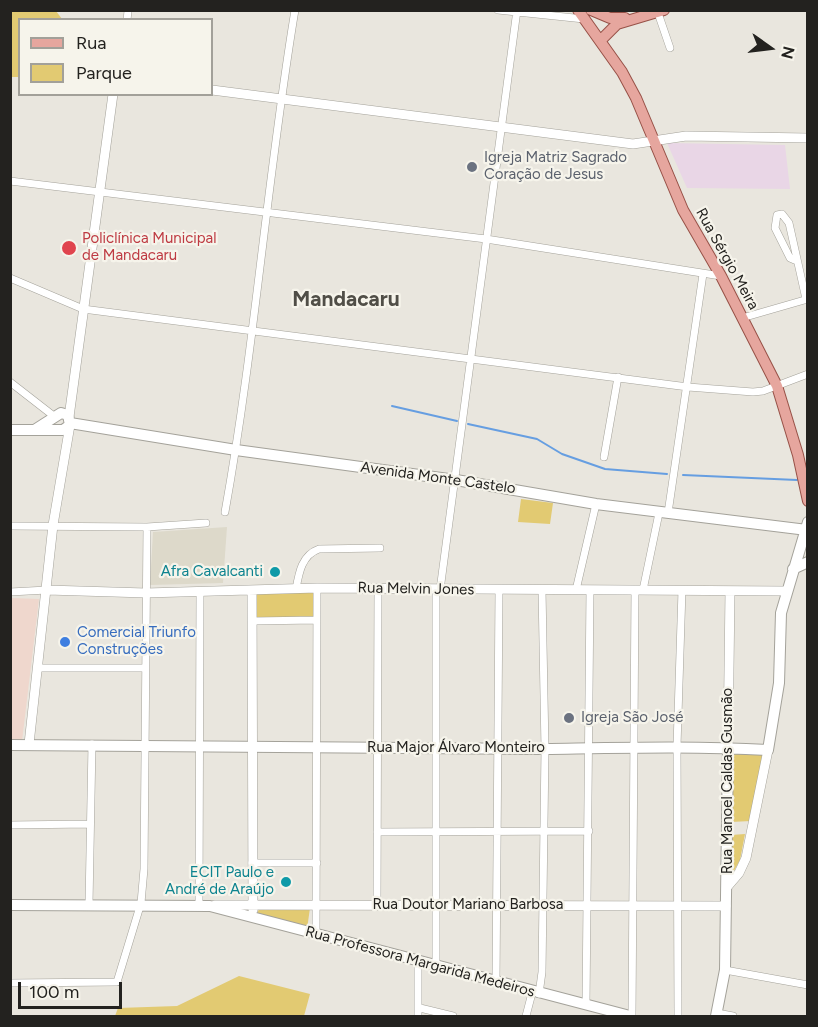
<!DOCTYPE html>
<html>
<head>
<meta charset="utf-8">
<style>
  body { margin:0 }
  #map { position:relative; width:818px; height:1027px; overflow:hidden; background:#e9e6de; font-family:Figtree,sans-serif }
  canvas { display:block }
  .frame { position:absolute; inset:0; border:12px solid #23221f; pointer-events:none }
  .legend { position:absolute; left:18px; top:18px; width:195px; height:78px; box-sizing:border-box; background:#f6f4eb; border:2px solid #a2a099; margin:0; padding:8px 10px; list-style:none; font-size:18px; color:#23221f }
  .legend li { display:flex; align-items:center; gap:12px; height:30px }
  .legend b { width:30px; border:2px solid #a2a099 }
  .north { position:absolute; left:740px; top:18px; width:60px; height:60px; -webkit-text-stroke:4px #f6f4eb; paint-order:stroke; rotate:104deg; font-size:16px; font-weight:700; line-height:24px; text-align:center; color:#23221f }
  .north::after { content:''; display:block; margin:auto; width:21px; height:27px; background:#23221f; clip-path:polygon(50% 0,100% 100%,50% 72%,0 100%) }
  .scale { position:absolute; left:18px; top:982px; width:104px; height:27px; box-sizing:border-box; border:3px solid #23221f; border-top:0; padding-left:8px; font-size:18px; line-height:21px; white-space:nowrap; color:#23221f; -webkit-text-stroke:4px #f6f4eb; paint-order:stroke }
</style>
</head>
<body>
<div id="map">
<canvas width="818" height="1027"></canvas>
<div class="frame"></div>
<ul class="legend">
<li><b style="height:8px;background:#e6a69e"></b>Rua</li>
<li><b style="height:16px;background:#e2ca72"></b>Parque</li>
</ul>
<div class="north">N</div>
<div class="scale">100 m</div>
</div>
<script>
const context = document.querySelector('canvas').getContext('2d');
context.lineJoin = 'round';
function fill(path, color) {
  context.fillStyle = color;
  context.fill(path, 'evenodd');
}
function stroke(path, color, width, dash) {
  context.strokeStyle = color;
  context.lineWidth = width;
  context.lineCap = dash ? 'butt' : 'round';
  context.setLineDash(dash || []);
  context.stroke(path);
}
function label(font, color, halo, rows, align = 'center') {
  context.font = font + ' Figtree,sans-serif';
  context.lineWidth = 4.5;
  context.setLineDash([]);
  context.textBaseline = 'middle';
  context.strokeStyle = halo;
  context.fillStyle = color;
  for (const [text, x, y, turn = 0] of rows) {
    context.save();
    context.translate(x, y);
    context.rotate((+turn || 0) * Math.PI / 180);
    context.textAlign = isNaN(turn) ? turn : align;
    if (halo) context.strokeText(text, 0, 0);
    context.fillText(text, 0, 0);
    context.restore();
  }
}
const commercial = new Path2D(`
  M11,598L39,599L22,741H11Z`);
const industrial = new Path2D(`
  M667,143L785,145L790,189L687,188Z`);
const built = new Path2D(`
  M227,527L223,583L150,585L153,532Z`);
const green = new Path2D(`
  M11,10L56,11L62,19L20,20L19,77H11Z
  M521,499L553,503L550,524L518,522Z
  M317,588L316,620L253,621L254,591Z
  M731,751L765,754L751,821L731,822Z
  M745,834L740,860L730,878L731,835Z
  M310,908L307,929L256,916L259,909Z
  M239,976L310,994L304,1016H115L118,1008L177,1006Z`);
const stream = new Path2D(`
  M392,406L457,421
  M468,424L537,439L562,454L605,469L667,474
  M683,475L797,480`);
const minor = new Path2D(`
  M498,10L584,19
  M657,10L670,48
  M127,20L128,11
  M10,181L486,239L721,276
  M797,261L790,258L775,228L777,215L782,214L789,223L806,299
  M10,278L83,309L688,387L753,392L763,391L808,374
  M742,318L808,299
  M10,382L55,417
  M604,457L618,377
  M225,512C255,346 267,177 295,10
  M668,513L703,274
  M10,526L147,527L206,523
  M296,589C299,572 302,555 319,549L380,548
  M440,590L517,10
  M576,590L596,504
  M643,590L659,513
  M10,592L47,590
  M253,621L316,620
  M37,668H144
  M10,825L90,824
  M377,832L589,831
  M252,863H317
  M89,904L92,744
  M377,904L378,588
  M199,905L200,592
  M316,934L317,588
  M436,967V590
  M725,970L808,985
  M10,983L117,982L141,903L144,869L147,527
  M496,983L499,591
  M539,994L542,972L545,749L542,590
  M586,1005L590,590
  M420,1008L453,1016
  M717,1013L733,1016
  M418,1016V963
  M526,1016L532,993
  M632,1016L635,590
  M678,1016L677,746L682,590`);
const tertiary = new Path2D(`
  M212,90L633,144L686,136L808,138
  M69,417L113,94
  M47,590L146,593L317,588L785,591
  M252,591L253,910
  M29,744L53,525L70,425
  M728,748L730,591
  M727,887L739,873L746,858L768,750
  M215,905L726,906`);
const secondary = new Path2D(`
  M70,423L236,450L456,480L596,504L807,530
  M10,430H63L70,425L68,415L61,413L36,429
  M793,569L808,562
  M10,745L545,749C619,748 693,746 768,750L779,683L781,613L808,522
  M10,905L210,906L630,1016
  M716,1016L725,970L728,748`);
const primary = new Path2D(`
  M578,10L622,72L636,98L683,210L721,276L777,386L798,455L808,501
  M591,10L610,18H625
  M600,41L617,24L664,10`);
const markers = [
  [472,167,6,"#6b7280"],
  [69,248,8,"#e0444e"],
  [275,572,6,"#0f9aa8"],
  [65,642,6,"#3f7fe0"],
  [569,718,6,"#6b7280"],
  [286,882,6,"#0f9aa8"]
];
const worshipNames = [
  ["Igreja Matriz Sagrado",484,158],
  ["Coração de Jesus",484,175],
  ["Igreja São José",581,718]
];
const healthNames = [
  ["Policlínica Municipal",82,239],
  ["de Mandacaru",82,256]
];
const streetNames = [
  ["Rua Sérgio Meira",727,259,61],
  ["Avenida Monte Castelo",438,478,8],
  ["Rua Melvin Jones",416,589,1],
  ["Rua Major Álvaro Monteiro",456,748],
  ["Rua Manoel Caldas Gusmão",728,781,-90],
  ["Rua Doutor Mariano Barbosa",468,905],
  ["Rua Professora Margarida Medeiros",420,962,15]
];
const cultureNames = [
  ["Afra Cavalcanti",263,572],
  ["ECIT Paulo e",274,873],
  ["André de Araújo",274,890]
];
const shopNames = [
  ["Comercial Triunfo",77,633],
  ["Construções",77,650]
];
const districtNames = [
  ["Mandacaru",346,300]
];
fill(commercial, '#efd7cd');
fill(industrial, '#e9d6e6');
fill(built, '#ddd9ca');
fill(green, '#e2ca72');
stroke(stream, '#669ee1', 2);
stroke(minor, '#a4a29a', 8);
stroke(tertiary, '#a4a29a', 10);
stroke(secondary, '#a4a29a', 12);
stroke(primary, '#975147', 12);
stroke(minor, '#fff', 7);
stroke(tertiary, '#fff', 9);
stroke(secondary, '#fff', 10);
stroke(primary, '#e6a69e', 10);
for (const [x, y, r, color] of markers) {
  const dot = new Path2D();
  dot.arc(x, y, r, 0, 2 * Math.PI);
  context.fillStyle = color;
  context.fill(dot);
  stroke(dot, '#f6f4eb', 2);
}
label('15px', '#5b616d', '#f6f4eb', worshipNames, 'left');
label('15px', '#be3a42', '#f6f4eb', healthNames, 'left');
label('15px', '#23221f', '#f6f4eb', streetNames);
label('15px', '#0d838f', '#f6f4eb', cultureNames, 'right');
label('15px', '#366cbe', '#f6f4eb', shopNames, 'left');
label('bold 21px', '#504e47', '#f6f4eb', districtNames);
</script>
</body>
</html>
